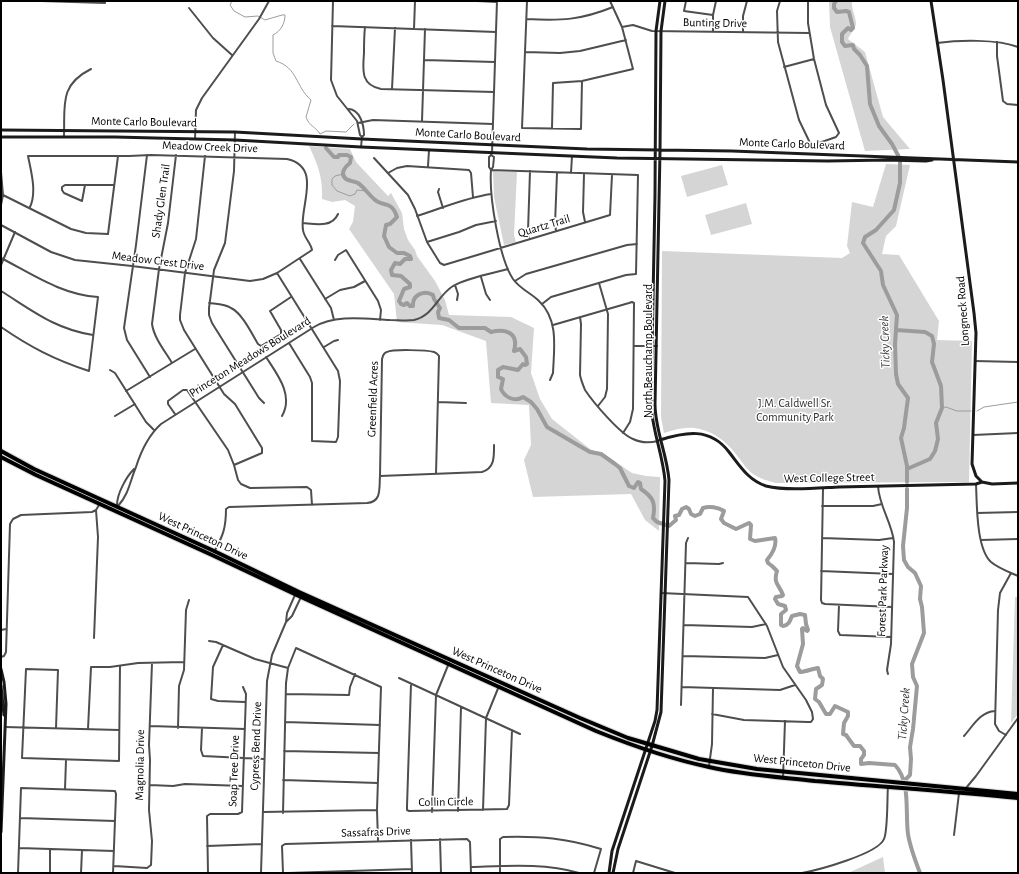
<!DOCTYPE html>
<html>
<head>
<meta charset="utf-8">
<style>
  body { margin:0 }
  #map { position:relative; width:1019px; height:874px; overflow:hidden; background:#fff; font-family:"Alegreya Sans",sans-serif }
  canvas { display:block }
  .frame { position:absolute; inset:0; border:2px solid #000; pointer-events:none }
</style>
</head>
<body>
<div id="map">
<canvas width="1019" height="874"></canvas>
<div class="frame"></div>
</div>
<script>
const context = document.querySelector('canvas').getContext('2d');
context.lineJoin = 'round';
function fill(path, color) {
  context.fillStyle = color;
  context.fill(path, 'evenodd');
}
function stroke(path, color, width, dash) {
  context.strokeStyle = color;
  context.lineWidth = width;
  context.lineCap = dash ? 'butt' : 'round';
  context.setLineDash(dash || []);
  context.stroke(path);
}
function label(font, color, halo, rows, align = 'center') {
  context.font = font + ' "Alegreya Sans",sans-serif';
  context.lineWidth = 3;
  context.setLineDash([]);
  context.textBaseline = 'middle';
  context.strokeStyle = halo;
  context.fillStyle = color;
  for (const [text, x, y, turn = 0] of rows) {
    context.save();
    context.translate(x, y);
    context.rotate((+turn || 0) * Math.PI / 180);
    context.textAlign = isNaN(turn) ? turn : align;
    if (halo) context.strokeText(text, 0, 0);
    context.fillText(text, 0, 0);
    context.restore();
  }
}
const green = new Path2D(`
  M829,1H852C851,9 856,16 856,24C855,29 850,34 848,39L865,52L883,117L910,149L865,151L830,27Z
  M309,146L350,149L356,162L388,196L391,193L402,213L404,229L408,240L415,250L417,256L435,281L445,300L449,315L511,317L534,328L531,373L540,399L552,419L590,449L604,454L632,473L646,476L660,477L659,531L645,520L631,494L533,497L524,460L531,445L529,405L491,403L486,341L442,325L397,322L394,294L349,229L353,222L355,206L345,200L332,202L322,199C323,178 318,165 309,146Z
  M886,164L910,165L896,226L886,236L882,254L899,255L939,321L937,340L972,341L969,482L776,483C768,481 761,479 753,474C746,469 741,460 735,453C725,440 711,430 694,428C684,427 674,430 664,433L661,417L662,251L842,258L850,253L847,246L852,202L873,207Z
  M722,165L728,185L687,197L681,176Z
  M493,171L517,172L514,235L516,242L504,245L494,197Z
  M746,203L752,224L711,235L705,215Z
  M1015,597H1018V714L1011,723Z
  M883,857L885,873H848Z`);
const stream = new Path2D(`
  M232,1L230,5L234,11L245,17L258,16L265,20L282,15H285C285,23 281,31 273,35V53L276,61C298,68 295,86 311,100L306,117C309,126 316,127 320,134L326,131L346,132L354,124
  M343,174L335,176L332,179V185L337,191L350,196L355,194L357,190L366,191
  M942,408L946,407L957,411H971
  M977,411L984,407L1018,402`);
const river = new Path2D(`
  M836,1L834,4V8L837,12L846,11L849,12L853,28L851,30L848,28L842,34V42L845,46L853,45L854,49L860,55L867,66L870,104L879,126L892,144L900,159V183L894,210L876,230L865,237L863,243L881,271L883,285L897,315L895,344L896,374L898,384L908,398L904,428L901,438L907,466V482
  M326,148L334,157H338L339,155H347L351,157L350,163C346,166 339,173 346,179C349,181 354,181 358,183C364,187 368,194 374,199C383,208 391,199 397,217L390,224L386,225L384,236L389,247L397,253H404L410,256L411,259H405L400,264L395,263L391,270L392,275L401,276L410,284V287L404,289L399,301L401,304L404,305L407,303L410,306H413C412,294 425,290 433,295L434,299L440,308L438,312L439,318L449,320L459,328H485L491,332C506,328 519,333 514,351L520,349L526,357L527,364L525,365L523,364L518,370L503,367L498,370V377L503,379L501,389C505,398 515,402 523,397L531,402L537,409L547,427L583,448L590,452L601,454L615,464L620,468L629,486L634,488L638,482L640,483L641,489C653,497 656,503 653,518L657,522L669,526L676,520L675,516L679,515L682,509L686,507L689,509L691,514L695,516L700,514L703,508C709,506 718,507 724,511L721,519L724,523L736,529L749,523L751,525L750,539L755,541L775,538C777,546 772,554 767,560L768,563L772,566L777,571C773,584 779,584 783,595L782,596L776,597L775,599L778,604L785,606L786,610L781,614V625L783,626C789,625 790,621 792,616L800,614L805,615L806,624L808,630L807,631L803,628L802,629L803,644L797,666L800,672C804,672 812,669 818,668L820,676L823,679L822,685L816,689L815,699L819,702L826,714H830L835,706L848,712V716L844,723L843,734L846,735L854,746H860L864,751V755L861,759V764L869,763L895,765C911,782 905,812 908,834C910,847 915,860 920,873
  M896,330L925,332L932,336L934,344L932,362L941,386L942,408L936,423L938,439L935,451L930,459L907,469
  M905,780L910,775L911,759L910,747L913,729L917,686L913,677L912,664L924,633L922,607L920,599L921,586L915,573L908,567L904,560L903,546L907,508V489`);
const street = new Path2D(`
  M41,1L105,3V1
  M333,1L331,80L337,96L357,121L360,135L362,137
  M477,1L497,2
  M497,1L492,153L491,155L489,157V167L491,170C489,196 499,258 513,279C520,289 531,293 539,301C559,320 554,348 553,373L550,380
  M527,1L522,128L581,129L582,81
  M686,1L684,11L713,15
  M780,1L777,11L778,42L799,120L811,145H813L836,137L839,133L826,105L814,59L808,23V1
  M189,8L213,38L232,55
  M527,19C561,21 581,20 613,7
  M332,26L496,32
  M365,27C364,36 364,44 364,53C363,69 360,85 381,89L494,92
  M622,27L633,25L652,31L809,33
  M414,29L415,1
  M713,32V15L716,1
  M743,32V16L747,1
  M997,42V56L1003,101L1007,104L1018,105
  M937,43C959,40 997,39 1018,47
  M525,52L560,53L580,51L626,40
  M424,60L495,62
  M784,67L814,59
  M392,89L395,28
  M348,109C360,109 364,125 364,135L362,137L361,147
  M422,121L425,29
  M358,123L373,120L493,124
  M552,128L553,83L582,81L633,69L622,27L610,1
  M235,132L234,171L225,243L214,270L209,308V315L212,323L259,398L264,403
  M64,137C65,105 59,85 91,69
  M195,139L196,110L202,98L259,19L269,1
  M147,155L136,245L124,328L127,340L150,377
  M205,156L196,239L185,273L180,315V320L184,330L224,394L235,404L262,448V453L234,465
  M374,158L408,195L415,209L427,242L440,263L444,265L610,215L612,175
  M428,166L429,150
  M491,170L638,175L636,274L626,275L551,297L542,304
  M491,170L493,167L494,157L491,155
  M1,172L3,195L1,205
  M388,173L397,168L407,166L469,170L471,173L473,197
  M571,173L572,156
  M584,174L583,212L585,222
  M85,185L82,201L64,193L62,190V187L65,185H114
  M439,189L438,192L443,208
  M1,194L71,229L86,233L108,234L118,156
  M417,216C443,208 464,198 491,194
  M303,223C315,224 332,228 338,214
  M1,225L51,252L75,260L132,266L250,281L263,279L277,273L312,250C311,243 304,238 303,230C299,207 323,167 287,159L151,155L129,156H28C31,171 37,192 30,207
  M556,231L555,224L557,173
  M529,239L528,231L530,171
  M427,242L459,232L476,225L496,221
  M1,258C32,274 62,295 98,297L89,371C55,360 30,347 1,327
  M300,259L331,308L334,320
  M335,260L338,255L346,250L378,301L381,310L380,320
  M1,265L15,232
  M277,273L338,371L340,381L338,437L336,442L312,441V383L310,377L289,343
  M481,277L486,294L490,300
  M515,281L526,274L627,245L637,244
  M455,285L458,294L457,300
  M1,291C33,311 55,329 93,335
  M325,299L340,290L354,287L365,281
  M209,303C216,304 225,304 231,308C242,313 252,334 258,344L261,346L281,334V330L270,311L291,297
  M580,317L581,324L580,375C581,380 583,385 585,390C593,402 620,434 633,439C641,443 649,443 658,441
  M553,325L629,303L632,302L634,303L633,409L630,422L623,433
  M634,346H657
  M324,347L334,341L338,340
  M266,357C277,374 294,395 282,416
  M975,361L1018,362
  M172,363C165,351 154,338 152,324L159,269L168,223L176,155
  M110,370L115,373L146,422L154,430
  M126,391L195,349
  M438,402L466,403
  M598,406L605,397L607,389L608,314L599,283
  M175,414L168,404V401L183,390H187L228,450L234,465L238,480L241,484L250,488L307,487L311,490L312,505
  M115,416L135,404
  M973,435L1018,433
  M380,476L482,472C495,468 494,456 494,445
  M976,484C977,504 976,548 991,562C998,568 1009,572 1018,576
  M878,486C879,506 892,523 894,542L891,644L887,670L888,674
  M823,489L821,600L822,603L825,604L892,607
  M117,505C117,494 126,477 134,469
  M118,506C129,494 130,481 136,467C141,451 149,435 161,424L314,327C336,314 366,319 390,320C398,320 406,321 414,320C434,315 437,296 453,286C466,278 493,273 508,269
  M822,506H873L882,504
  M977,513L1018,512
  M822,538L879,540L893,538
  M981,540L1018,539
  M214,552C223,536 226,528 226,509L229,507L367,503C382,502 379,488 380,476L382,359C383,356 383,353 387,352C392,349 427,350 434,352C437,353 436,353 439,356L436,474
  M686,563L719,564L723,563
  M821,571L893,574
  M661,593L748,597L767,626L783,667L806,700L812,712L813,719L811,722H808L744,720L712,714
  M295,595L287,613L286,622L292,616L301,597
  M839,605L838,631L840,635L891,637
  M684,625L752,627L766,624
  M1,630L6,629
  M94,638L98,537L96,510
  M209,641L216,642L255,659L288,668
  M223,645L213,667L211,699L218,701L245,702
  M683,656L765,658L778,655
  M1,657L4,656L6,652L10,524L13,519L21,515L92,512L96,510L99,505
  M399,678L520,734
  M411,684L407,806V810L409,811L507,809L509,805L512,730
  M682,687L780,690L795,685
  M286,694L349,695L350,687L355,674
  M681,705L686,543L688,538
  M285,722L380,725
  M150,726L245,729
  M5,727L119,730
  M56,728L58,670L26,669L22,758L119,761L120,666
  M178,728L179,686L184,670L186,610L189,600
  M202,728L201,750L203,756L264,759
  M88,729L91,667H110L138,663L184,662
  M1006,735L999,731L995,724L998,610L1000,593L1011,573
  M964,736C973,726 980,712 995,711
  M284,751L379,753
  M709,766L712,744L713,688
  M783,778L785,721
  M283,780L378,783
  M150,785L173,786L185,784L243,786
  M966,788L976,776L1018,718
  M65,789L66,760
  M483,810L486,718L499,686
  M458,811L461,707
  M263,812L377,810
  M432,812L436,695L449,663
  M283,813L286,683L288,668L296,648L381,687L377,810L378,841
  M20,818L115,821
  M954,835L959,793
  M440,839L441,873
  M411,840L412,873
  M207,846L262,844
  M19,848L114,851
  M114,866L147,868L151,865L152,841L149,810L150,760L149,745L152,663
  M471,867C507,866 544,863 579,873
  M18,873L21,788L115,791L116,794L113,873
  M50,873V849
  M81,873L82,850
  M208,873L207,816L210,814H238L242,812L246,694L243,687
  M261,873L267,681L272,655L286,622
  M283,873L282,846L285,844L467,839L470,842L471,873
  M288,873L412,869
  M500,873V839L503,837C540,836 566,838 601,849L594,873
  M633,873L636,861L675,873
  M802,873C818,870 878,854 884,839C888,830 887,798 888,786`);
const secondary = new Path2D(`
  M931,1L943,80L974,313L976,333L972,464L976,476L982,482
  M1,130L235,132L362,139L587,149L732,151L1018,162
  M1,137H115L235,140L361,147L617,158L828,161L887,160L926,161L932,160
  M660,440C685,432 710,427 729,452C740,466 748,480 766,486C786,491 818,488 839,487C885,486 930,485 976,484L982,482L992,484L1018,483
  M1,669L4,682L6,704L1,832
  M1,686L4,715
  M609,873L612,851L655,721L657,710L665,481C663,455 652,430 651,404L655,195L656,31L660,1
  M613,873L618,849L652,746L661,712L669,480C667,454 655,430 655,404L660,151L661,31L665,1`);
const highway = new Path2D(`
  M1,451L34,469L214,551L299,592L580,718L628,738L699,759L757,769L1018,794
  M1,457L36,475L212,555L301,597L596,731C633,746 671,759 709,767C744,775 780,777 815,781C883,787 950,791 1018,798`);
const streetNames = [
  ["Bunting Drive",715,23,1],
  ["Monte Carlo Boulevard",144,122,1],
  ["Monte Carlo Boulevard",468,135,3],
  ["Monte Carlo Boulevard",792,144,2],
  ["Meadow Creek Drive",210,147,2],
  ["Shady Glen Trail",161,201,-82],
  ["Quartz Trail",544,226,-17],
  ["Meadow Crest Drive",158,261,7],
  ["Longneck Road",963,311,-94],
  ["North Beauchamp Boulevard",648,351,-90],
  ["Princeton Meadows Boulevard",250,357,-32],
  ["Greenfield Acres",373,399,-88],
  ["West College Street",829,478,-1],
  ["West Princeton Drive",203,536,25],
  ["Forest Park Parkway",883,591,-88],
  ["West Princeton Drive",497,670,24],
  ["Cypress Bend Drive",256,746,-88],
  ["West Princeton Drive",802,763,6],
  ["Magnolia Drive",140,765,-89],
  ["Soap Tree Drive",234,771,-88],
  ["Collin Circle",446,802,-1],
  ["Sassafras Drive",376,832,-2]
];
const parkNames = [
  ["J.M. Caldwell Sr.",795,403],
  ["Community Park",795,417]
];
const waterNames = [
  ["Ticky Creek",885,342,-92],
  ["Ticky Creek",904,714,-86]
];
fill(green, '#d5d5d5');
stroke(stream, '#9c9c9c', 1);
stroke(river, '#9c9c9c', 4);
stroke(highway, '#dbdbdb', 6);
stroke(street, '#4e4e4e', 2);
stroke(secondary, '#1b1b1b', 3);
stroke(highway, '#000', 4);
label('12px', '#000', '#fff', streetNames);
label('12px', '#2c2c2c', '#fff', parkNames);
label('italic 13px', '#3d3d3d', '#fff', waterNames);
</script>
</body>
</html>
